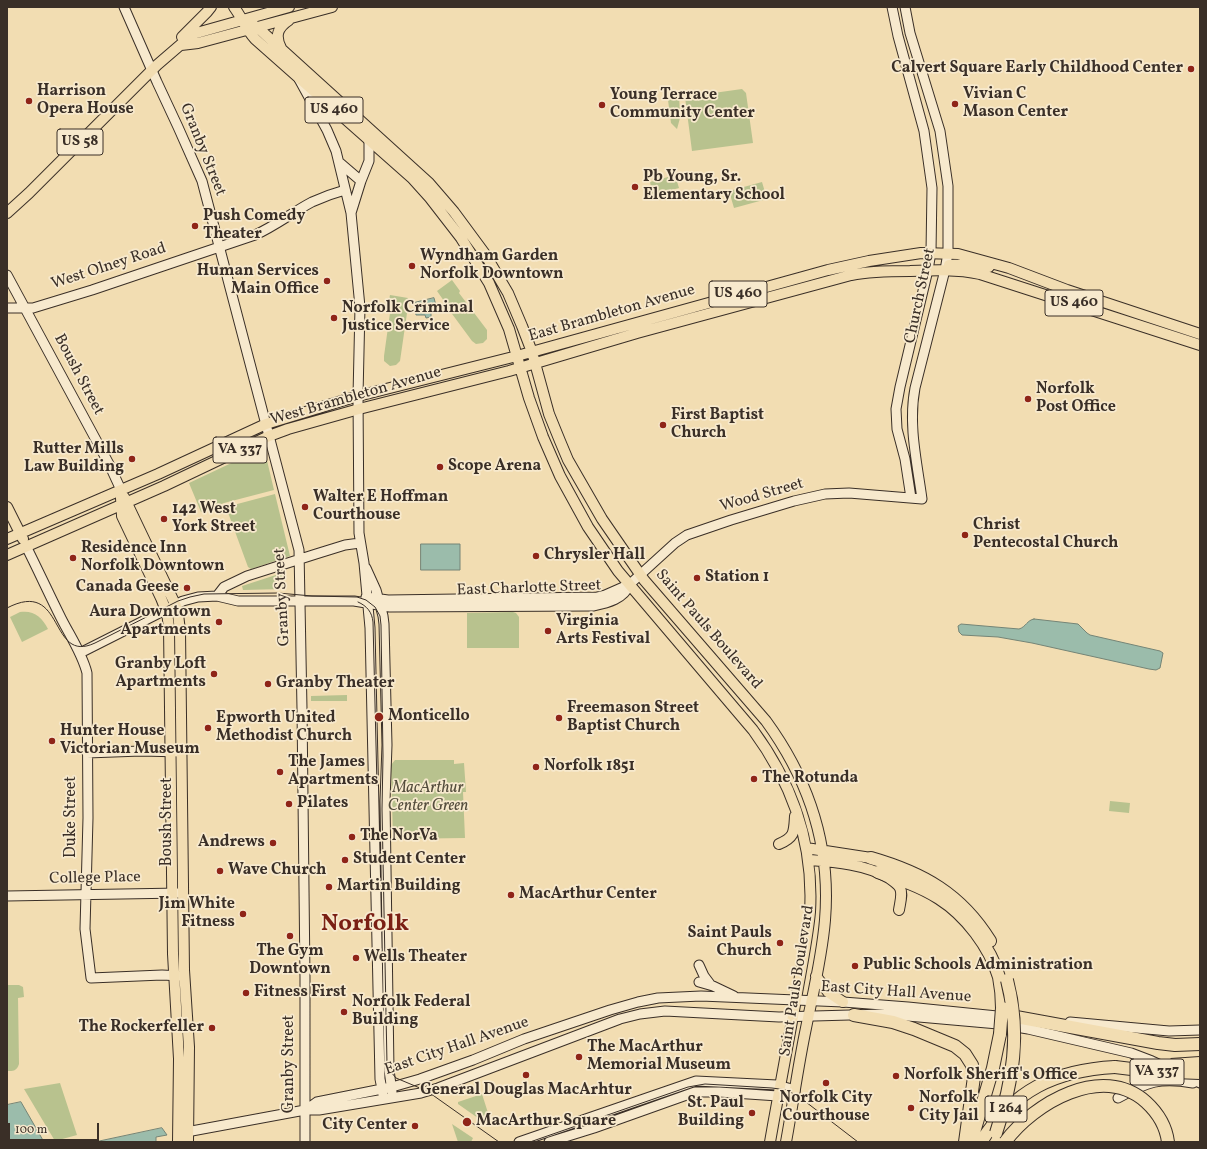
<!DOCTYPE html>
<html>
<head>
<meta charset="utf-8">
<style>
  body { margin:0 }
  #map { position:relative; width:1207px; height:1149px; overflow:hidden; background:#f2ddb2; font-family:Vollkorn,serif }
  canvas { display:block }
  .frame { position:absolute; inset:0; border:8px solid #3a2f27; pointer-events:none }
  .scale { position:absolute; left:8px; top:1123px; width:91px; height:18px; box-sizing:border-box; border:2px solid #3a2f27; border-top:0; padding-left:5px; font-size:12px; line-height:14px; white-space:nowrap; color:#3a2f27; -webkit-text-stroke:3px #f7e9cd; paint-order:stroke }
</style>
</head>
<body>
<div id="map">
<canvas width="1207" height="1149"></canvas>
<div class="frame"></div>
<div class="scale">100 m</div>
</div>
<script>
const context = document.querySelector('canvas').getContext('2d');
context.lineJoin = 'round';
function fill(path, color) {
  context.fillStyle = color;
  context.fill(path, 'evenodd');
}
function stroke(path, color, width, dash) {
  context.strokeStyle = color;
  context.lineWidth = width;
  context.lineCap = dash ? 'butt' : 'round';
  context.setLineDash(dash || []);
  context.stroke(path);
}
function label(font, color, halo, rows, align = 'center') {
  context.font = font + ' Vollkorn,serif';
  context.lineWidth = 3.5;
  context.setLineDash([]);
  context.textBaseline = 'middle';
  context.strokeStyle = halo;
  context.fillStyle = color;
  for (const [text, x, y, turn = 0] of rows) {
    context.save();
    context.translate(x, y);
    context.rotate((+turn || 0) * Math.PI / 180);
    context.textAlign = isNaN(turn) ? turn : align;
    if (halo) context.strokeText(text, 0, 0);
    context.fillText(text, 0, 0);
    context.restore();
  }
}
const green = new Path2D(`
  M742,89L746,93L753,143L692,151L685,97Z
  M679,93L680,118L677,129L671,123L668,100L670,94Z
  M675,175L679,188L653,195L650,182Z
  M762,182L767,199L734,208L729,191Z
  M452,280L460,291L459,293L487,330V339L483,343L476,344L472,341L444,303V301L437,291Z
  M390,295L408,298L406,309L407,313L400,361L396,365L390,366L384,361V356L390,313H386Z
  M259,450L265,452L274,490L224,503L201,512L189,483Z
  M275,494L290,556L251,569L248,567L226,507Z
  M285,572V589L243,590L242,586Z
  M20,612C34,610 42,617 48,629L22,642L10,617Z
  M513,612L516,613L519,617V648H467V613Z
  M347,695V701H311V696Z
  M395,760H454V764L464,763L466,792H463L465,838L393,839L391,765Z
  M1110,801L1130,803L1129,813L1109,811Z
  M7,985H19L23,987L24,997L18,998L19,1064C17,1071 13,1071 7,1071Z
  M60,1083L77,1135L55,1141L24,1089Z
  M482,1094L489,1116L485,1123L458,1104V1102Z
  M452,1124L473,1138L471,1142H458Z`);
const water = new Path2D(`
  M434,298L437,309L431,313V317L426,318L425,315H416L414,303Z
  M421,544H460V570H421Z
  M1034,619L1078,624L1087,633L1090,635L1160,651L1163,653L1160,668L1156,670L1149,669L1032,643L998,637L962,635L959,632L958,626L961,624L1019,629C1026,627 1027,620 1034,619Z
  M21,1102L44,1142H7V1105Z
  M162,1128L167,1135L156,1137V1142H95Z`);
const secondary = new Path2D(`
  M124,7L157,82L178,127L202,181L299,550L302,709L305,978V1142
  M892,7L898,36L924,131L932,188L931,252L928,270L900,387L896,409L897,429L905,459L911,498
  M299,79L327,130L336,151L351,213L360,307L358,396L359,533L364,563L370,628L380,1079L384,1099
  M340,163L361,181
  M351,213L361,181L369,161V136
  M7,275L109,464L121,490
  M7,308H33L92,290L255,235C275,226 293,212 312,202C323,197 334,193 345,190
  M26,546C38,570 49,594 61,618C70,636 82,653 87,673L88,818L85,929L91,978L162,975L181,976
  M366,568L376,590L383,616L384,624L387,745L385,801L389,1070L392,1092
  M217,596L224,587L247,576L316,554L345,545L360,543
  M366,597L388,600L597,597L605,595L630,584L675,543L687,535L731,520L794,501L825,494L849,493L922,499C917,462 908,425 915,388L945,270L948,253V186L940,131L910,33L905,7
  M80,653L183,601L198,597L217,596L238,601H354L390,607L593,606C608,603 624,599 630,584
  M87,753L141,751L182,752
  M7,896L180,893
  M699,965L704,976L710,984
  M699,982L713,986L734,996
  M1070,1022L1169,1031L1200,1030
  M1118,1098C1147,1082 1160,1077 1193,1083
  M306,1110L317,1102L392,1087L420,1079L473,1060L524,1039L610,1010L638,1002L658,998L701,996L843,1002L908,1007L1007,1017
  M181,1133L305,1110H319L421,1093L438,1088L620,1019L640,1014L665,1011L779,1017L885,1014L998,1024L1028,1029L1131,1053L1152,1061L1200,1083
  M519,1142L696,1081L777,1085L788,1088L795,1091
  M549,1142L594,1128L695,1092H719L778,1096`);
const primary = new Path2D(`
  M234,7C242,18 246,29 255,39L412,178L430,198L461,238L489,283L509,329L529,398L543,437L560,476L588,527L618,571L753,730C792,783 814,845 810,912C807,943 800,974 795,1005C787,1050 778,1096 770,1142
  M243,20L257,27L429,183L454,212L485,254L508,293L522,326L532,352L549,414L560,441L568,460L602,519L644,580L766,721C809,780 831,847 825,920C822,957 813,993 806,1028C798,1066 793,1104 786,1142
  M182,37L207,12L211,7
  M181,45L198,43L332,7
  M281,48C275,36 277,28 289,20
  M7,213L29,193L157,65L193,34L289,7
  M949,265L972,264L989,267
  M124,497L176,606L178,614L180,631L184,970L189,1047L188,1142
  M121,498L122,516L161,598L167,613L169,627L173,954L179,1059L178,1142
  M7,507L23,539
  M7,539L158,474L266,424L358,396L517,356L828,270L869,261L921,253L958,254L1009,268L1067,290L1200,334
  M7,555L164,486L269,436L288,429L359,409L509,371L637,333L851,275C871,271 890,271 910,271C933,270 957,269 980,274L1200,345
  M779,844C795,837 794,832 795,816
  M806,848L871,858
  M808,860C835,862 865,864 889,878C893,881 898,884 900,888C903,894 900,903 899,910
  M816,976L828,992L843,1002`);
const highway = new Path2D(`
  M871,858C923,873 961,894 990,941
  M878,872C899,879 920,886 939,898C966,915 990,947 999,977C1001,987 1002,998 1002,1008
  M854,1015L893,1022L914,1029L955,1046L965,1054L972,1065L974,1077L965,1142
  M1016,1017L1158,1043L1175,1045L1200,1044
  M972,1139L993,1068L1000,1034
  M981,1142C1013,1090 1056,1070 1115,1067`);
const tram = new Path2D(`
  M358,602C367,606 372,612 373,622L377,785
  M7,608C66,577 48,665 95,643L178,601L190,597L204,594L278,593L312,596L357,597L366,600L375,607L380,616L381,625L383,756L382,809L387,1064L391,1072L396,1078L427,1091L499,1142
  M530,1142L688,1087L705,1084L772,1088L787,1090L802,1099L858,1142`);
const highwayBridge = new Path2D(`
  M1000,1034L1002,1008
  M1171,1065L1200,1063
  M1115,1067L1148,1071L1200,1073
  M996,1133C1013,1081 1021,1034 1007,980
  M1005,1142C1034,1103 1102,1063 1146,1102C1158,1113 1166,1126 1168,1142`);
const markers = [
  [1191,69,4,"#8f2418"],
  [29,101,4,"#8f2418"],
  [955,104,4,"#8f2418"],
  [602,105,4,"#8f2418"],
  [635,187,4,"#8f2418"],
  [195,226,4,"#8f2418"],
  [412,266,4,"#8f2418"],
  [327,281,4,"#8f2418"],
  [334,318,4,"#8f2418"],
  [1028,399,4,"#8f2418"],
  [663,425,4,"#8f2418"],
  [132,459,4,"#8f2418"],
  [440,467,4,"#8f2418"],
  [305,507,4,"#8f2418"],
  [164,519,4,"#8f2418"],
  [965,535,4,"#8f2418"],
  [536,556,4,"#8f2418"],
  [73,558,4,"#8f2418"],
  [697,578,4,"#8f2418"],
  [187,588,4,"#8f2418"],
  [219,622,4,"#8f2418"],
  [548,631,4,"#8f2418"],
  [214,674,4,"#8f2418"],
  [268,684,4,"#8f2418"],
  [379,717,5,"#8f2418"],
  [559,718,4,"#8f2418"],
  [208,728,4,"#8f2418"],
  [52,741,4,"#8f2418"],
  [536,767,4,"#8f2418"],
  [280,772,4,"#8f2418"],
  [754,779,4,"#8f2418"],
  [289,804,4,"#8f2418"],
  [352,837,4,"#8f2418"],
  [273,843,4,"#8f2418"],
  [345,860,4,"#8f2418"],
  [220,871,4,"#8f2418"],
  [329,887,4,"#8f2418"],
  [511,895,4,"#8f2418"],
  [243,914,4,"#8f2418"],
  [290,936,4,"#8f2418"],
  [780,943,4,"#8f2418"],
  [356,958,4,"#8f2418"],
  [855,966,4,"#8f2418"],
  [246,993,4,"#8f2418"],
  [344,1012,4,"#8f2418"],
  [212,1028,4,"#8f2418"],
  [579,1057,4,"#8f2418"],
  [526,1075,4,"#8f2418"],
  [896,1076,4,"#8f2418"],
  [826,1083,4,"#8f2418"],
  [911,1108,4,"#8f2418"],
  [752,1113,4,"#8f2418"],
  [467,1122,5,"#8f2418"],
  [415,1126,4,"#8f2418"]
];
const shields = [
  [334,110,58],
  [80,142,46],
  [738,294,58],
  [1074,303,58],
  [240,450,54],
  [1157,1072,54],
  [1006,1109,42]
];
const shieldNames = [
  ["US 460",334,110],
  ["US 58",80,142],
  ["US 460",738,294],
  ["US 460",1074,303],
  ["VA 337",240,450],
  ["VA 337",1157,1072],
  ["I 264",1006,1109]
];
const poiNames = [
  ["Calvert Square Early Childhood Center",1183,69,"right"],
  ["Harrison",37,92],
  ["Opera House",37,110],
  ["Vivian C",963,95],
  ["Mason Center",963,113],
  ["Young Terrace",610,96],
  ["Community Center",610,114],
  ["Pb Young, Sr.",643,178],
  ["Elementary School",643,196],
  ["Push Comedy",203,217],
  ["Theater",203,235],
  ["Wyndham Garden",420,257],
  ["Norfolk Downtown",420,275],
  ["Human Services",319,272,"right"],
  ["Main Office",319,290,"right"],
  ["Norfolk Criminal",342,309],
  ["Justice Service",342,327],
  ["Norfolk",1036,390],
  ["Post Office",1036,408],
  ["First Baptist",671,416],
  ["Church",671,434],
  ["Rutter Mills",124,450,"right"],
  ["Law Building",124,468,"right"],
  ["Scope Arena",448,467],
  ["Walter E Hoffman",313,498],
  ["Courthouse",313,516],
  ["142 West",172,510],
  ["York Street",172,528],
  ["Christ",973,526],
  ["Pentecostal Church",973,544],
  ["Residence Inn",81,549],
  ["Norfolk Downtown",81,567],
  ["Chrysler Hall",544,556],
  ["Station 1",705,578],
  ["Canada Geese",179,588,"right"],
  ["Aura Downtown",211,613,"right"],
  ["Apartments",211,631,"right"],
  ["Virginia",556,622],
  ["Arts Festival",556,640],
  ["Granby Loft",206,665,"right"],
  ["Apartments",206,683,"right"],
  ["Granby Theater",276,684],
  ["Freemason Street",567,709],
  ["Baptist Church",567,727],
  ["Monticello",388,717],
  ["Epworth United",216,719],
  ["Methodist Church",216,737],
  ["Hunter House",60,732],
  ["Victorian Museum",60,750],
  ["The James",288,763],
  ["Apartments",288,781],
  ["Norfolk 1851",544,767],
  ["The Rotunda",762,779],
  ["Pilates",297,804],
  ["The NorVa",360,837],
  ["Andrews",265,843,"right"],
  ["Student Center",353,860],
  ["Wave Church",228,871],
  ["Martin Building",337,887],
  ["MacArthur Center",519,895],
  ["Jim White",235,905,"right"],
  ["Fitness",235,923,"right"],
  ["Saint Pauls",772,934,"right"],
  ["Church",772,952,"right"],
  ["The Gym",290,952,"center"],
  ["Downtown",290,970,"center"],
  ["Wells Theater",364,958],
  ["Public Schools Administration",863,966],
  ["Fitness First",254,993],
  ["Norfolk Federal",352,1003],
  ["Building",352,1021],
  ["The Rockerfeller",204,1028,"right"],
  ["The MacArthur",587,1048],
  ["Memorial Museum",587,1066],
  ["Norfolk Sheriff's Office",904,1076],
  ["General Douglas MacArhtur",526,1091,"center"],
  ["Norfolk City",826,1099,"center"],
  ["Courthouse",826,1117,"center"],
  ["Norfolk",919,1099],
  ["City Jail",919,1117],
  ["St. Paul",744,1104,"right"],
  ["Building",744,1122,"right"],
  ["MacArthur Square",476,1122],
  ["City Center",407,1126,"right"]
];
const streetNames = [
  ["Granby Street",202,150,68],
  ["West Olney Road",109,267,-18],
  ["Church Street",921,296,-78],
  ["East Brambleton Avenue",612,314,-16],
  ["Boush Street",78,375,62],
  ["West Brambleton Avenue",356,397,-16],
  ["Wood Street",762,496,-16],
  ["East Charlotte Street",529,589,-2],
  ["Granby Street",283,597,-93],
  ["Saint Pauls Boulevard",708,630,49],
  ["Duke Street",72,817,-90],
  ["Boush Street",168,822,-90],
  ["College Place",95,879,-1],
  ["Saint Pauls Boulevard",798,981,-81],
  ["East City Hall Avenue",896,993,4],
  ["East City Hall Avenue",457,1047,-19],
  ["Granby Street",290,1064,-90]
];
const parkNames = [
  ["MacArthur",428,789],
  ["Center Green",428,807]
];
const townNames = [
  ["Norfolk",365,926]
];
fill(green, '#b8c28e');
fill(water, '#9bbcab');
stroke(water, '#748476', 1);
stroke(secondary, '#3a2f27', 11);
stroke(primary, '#3a2f27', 12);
stroke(highway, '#3a2f27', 14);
stroke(secondary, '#f7e9cd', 9);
stroke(primary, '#f2ddb2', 10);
stroke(highway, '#f2ddb2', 12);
stroke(tram, '#3a2f27', 1);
stroke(highwayBridge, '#3a2f27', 14, []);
stroke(highwayBridge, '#f2ddb2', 12);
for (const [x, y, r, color] of markers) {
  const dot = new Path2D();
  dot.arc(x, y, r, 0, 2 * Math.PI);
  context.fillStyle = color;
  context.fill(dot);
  stroke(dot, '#f7e9cd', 1.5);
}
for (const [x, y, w] of shields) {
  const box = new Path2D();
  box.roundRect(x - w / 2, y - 13, w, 26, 3);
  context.fillStyle = '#f7e9cd';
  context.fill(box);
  stroke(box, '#3a2f27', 1);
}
label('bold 15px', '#3a2f27', null, shieldNames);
label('bold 16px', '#3a2f27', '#f7e9cd', poiNames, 'left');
label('16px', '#3a2f27', '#f7e9cd', streetNames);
label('italic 16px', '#534c3c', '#f7e9cd', parkNames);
label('bold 24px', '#7a1f14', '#f7e9cd', townNames);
</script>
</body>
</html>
